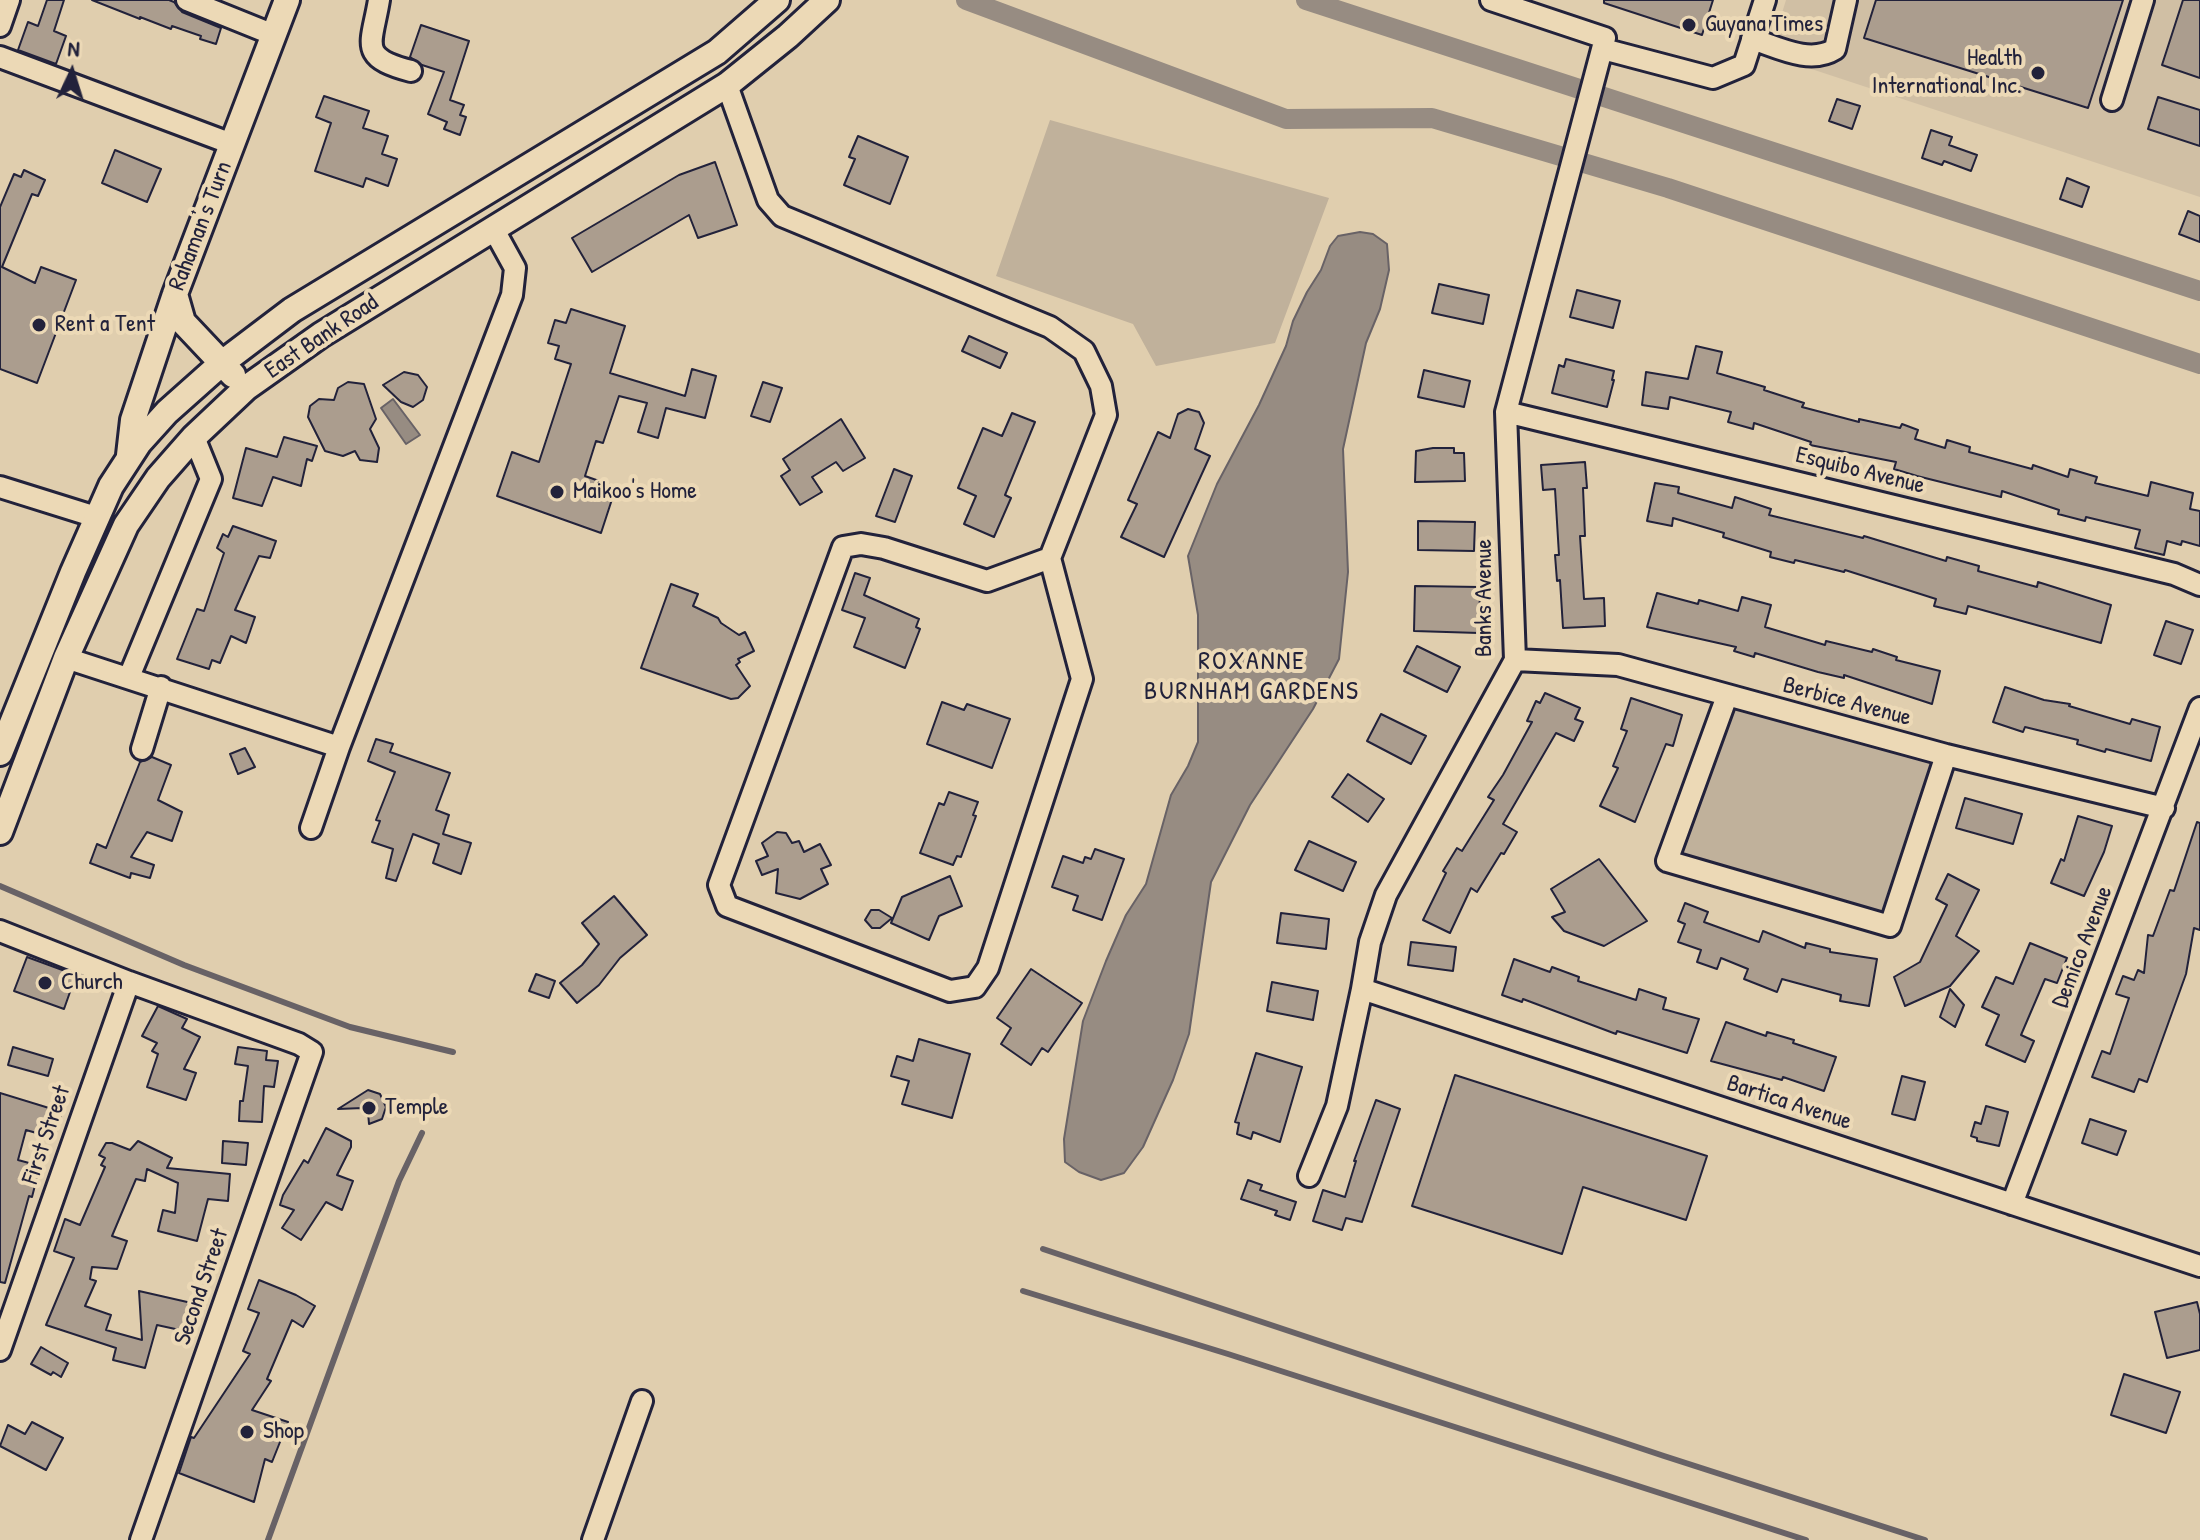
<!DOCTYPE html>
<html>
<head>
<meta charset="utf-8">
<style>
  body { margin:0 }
  #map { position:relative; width:2200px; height:1540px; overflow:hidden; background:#e0ceae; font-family:"Patrick Hand",sans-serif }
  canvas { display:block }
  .north { position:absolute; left:32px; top:32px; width:80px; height:80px; -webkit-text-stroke:6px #ecd9b6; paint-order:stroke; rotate:4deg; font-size:22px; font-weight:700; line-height:32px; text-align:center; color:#22223b }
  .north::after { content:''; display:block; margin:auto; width:28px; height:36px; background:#22223b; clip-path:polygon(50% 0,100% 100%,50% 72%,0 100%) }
</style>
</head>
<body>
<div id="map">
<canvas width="2200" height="1540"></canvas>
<div class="north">N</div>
</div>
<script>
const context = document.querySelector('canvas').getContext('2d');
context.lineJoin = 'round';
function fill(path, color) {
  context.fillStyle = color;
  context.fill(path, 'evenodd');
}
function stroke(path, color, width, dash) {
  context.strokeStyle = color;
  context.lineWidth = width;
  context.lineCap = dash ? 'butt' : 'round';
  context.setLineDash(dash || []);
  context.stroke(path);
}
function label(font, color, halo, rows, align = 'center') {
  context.font = font + ' "Patrick Hand",sans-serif';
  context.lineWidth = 8;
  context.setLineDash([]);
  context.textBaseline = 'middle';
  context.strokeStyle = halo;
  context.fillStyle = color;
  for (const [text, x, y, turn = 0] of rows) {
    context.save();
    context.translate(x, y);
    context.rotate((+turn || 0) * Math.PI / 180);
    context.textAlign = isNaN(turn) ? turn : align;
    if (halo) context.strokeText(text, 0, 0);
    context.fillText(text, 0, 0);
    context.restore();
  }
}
const built = new Path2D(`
  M1786,0H2200V197L1769,55Z`);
const green = new Path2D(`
  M1050,120L1329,198L1275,343L1156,366L1133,324L996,276Z
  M1727,696L1946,755L1890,926L1667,861Z`);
const water = new Path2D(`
  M1360,232L1373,234L1387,244L1389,270L1380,309L1366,343L1343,449L1348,572L1339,659L1313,709L1250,805L1211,882L1189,1034L1173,1080L1143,1147L1124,1173L1101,1180L1079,1172L1065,1162L1064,1139L1083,1021L1106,961L1126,915L1146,884L1171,795L1188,766L1198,742V615L1188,556L1217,484L1259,405L1286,346L1293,321L1307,292L1321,270L1330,246L1338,236Z
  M393,399L420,435L406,444L381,408Z`);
const stream = new Path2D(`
  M0,886L184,965L350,1027L453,1052
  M1043,1249L1664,1456L1925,1540
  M1023,1291L1228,1354L1806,1540
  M268,1540L399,1181L422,1133`);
const canal = new Path2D(`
  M966,0L1286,119L1432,118L1668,188L2200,364
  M1306,0L2200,291`);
const building = new Path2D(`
  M47,0H64L54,31L66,36L56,64L18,50L28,22L38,26Z
  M92,0H169L174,2L182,12L221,28L216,44L200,39L201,36L172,26L171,29L140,17V19Z
  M1604,0H1713L1702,35L1604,3Z
  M1876,0H2123L2088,108L1864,38Z
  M2183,0H2200V78L2162,65Z
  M421,25L469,41L450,100L464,105L460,115L466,117L460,135L444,129L447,122L428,114L444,72L422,65L410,57Z
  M324,96L369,111L363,128L388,136L382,154L397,159L388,186L366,178L363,187L315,171L331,123L316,117Z
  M2158,97L2200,110V146L2148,129Z
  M1837,99L1860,106L1852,129L1829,121Z
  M1931,130L1952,137L1949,145L1977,155L1971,171L1944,161L1942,165L1922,158Z
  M858,136L908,157L890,204L844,185L855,159L849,157Z
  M115,150L161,169L147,202L102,183Z
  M715,162L737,225L698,238L689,215L592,272L572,238L679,175Z
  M24,170L45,180L38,196L32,194L2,267L35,283L41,267L76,280L37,383L0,369V207L14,174L21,177Z
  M2067,178L2089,187L2082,207L2060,199Z
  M2188,211L2200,216V242L2179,234Z
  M1439,284L1489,295L1483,324L1432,313Z
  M1577,290L1620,301L1613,328L1570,317Z
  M571,309L625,326L610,373L685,396L692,369L716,376L705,418L666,408L658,438L638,432L647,403L619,396L603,443L596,441L585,476L616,487L601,533L497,496L512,452L539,462L571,364L555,359L559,346L548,343L555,320L566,323Z
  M969,336L1007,353L1000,368L962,351Z
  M1696,346L1722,352L1717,373L1765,387L1764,390L1804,403L1802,407L1859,422V419L1900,428L1902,424L1918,430L1915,439L1945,448L1947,440L1970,447L1969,452L2032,469L2033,465L2068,477L2070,469L2097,477L2095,483L2148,496L2151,482L2193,493L2190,509L2200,511V546L2182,541L2181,545L2167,541L2164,555L2135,548L2140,530L2086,517L2085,521L2058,514L2059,510L2002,491L2001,497L1917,476L1894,469L1896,462L1810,445L1811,442L1754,423L1753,429L1728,422L1731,412L1670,397L1668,409L1642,405L1646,372L1688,379Z
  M1566,359L1614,371L1612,380H1614L1607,407L1552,393L1559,365L1564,367Z
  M1424,370L1470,381L1464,407L1418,397Z
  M404,372L418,375L427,387L423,400L413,407L401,402L383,385Z
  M348,382L364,384L376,419L370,429L379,448L377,462L360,460L355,451L343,456L325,451L308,417L310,406L319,399L334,400L338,388Z
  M763,382L782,388L770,422L751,416Z
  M1188,409L1199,412L1204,423L1195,449L1210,456L1164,557L1121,537L1137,504L1128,500L1158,432L1170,438L1178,414Z
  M1012,413L1035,422L1005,495L1011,498L994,537L964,524L976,496L958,488L983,428L1002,436Z
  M841,419L865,458L843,471L836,462L812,477L822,492L800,505L781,476L790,470L783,459Z
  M284,437L317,446L312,461L307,459L301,486L273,477L262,506L233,498L246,448L277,457Z
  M1433,448H1454V453H1464L1465,481L1415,482L1416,451Z
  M1585,462L1587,488H1583L1585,536H1580L1584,599L1604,598L1605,626L1563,628L1560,580L1557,581L1555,555H1559L1555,489L1543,490L1541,465Z
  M894,469L912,476L895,522L876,516Z
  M1655,483L1679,487L1678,493L1732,508L1735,497L1771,509L1769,515L1863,538L1864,536L1946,561L1947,557L1979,566L1978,571L2037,587L2038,582L2111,605L2101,643L1968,606L1966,614L1934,606L1936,599L1845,570L1844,572L1795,560L1794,563L1770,557L1771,552L1723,537L1724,533L1673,518L1672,526L1647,521Z
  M1418,521L1475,522L1474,551L1418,550Z
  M233,526L276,541L270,558L259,556L235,610L255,617L246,643L231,636L220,663L212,660L209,669L177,659L197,609L204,611L224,553L217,548L223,534L228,537Z
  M855,573L870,578L864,595L919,619L916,627L920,629L905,668L854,647L865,618L842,610Z
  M671,584L698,594L693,606L718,618L721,623L739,635L745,632L754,651L738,659L740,662L736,665L750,686L738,698L731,699L641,668Z
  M1415,586L1480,587L1479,633L1414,631Z
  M1657,593L1698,604L1699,600L1738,611L1742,597L1771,605L1765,627L1825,645L1826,641L1872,652L1873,649L1897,657L1896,660L1940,671L1932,704L1844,675V678L1818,672L1755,653L1754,657L1734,651L1736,647L1647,627Z
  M2166,621L2193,630L2181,664L2154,655Z
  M1417,646L1460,667L1447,692L1404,671Z
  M2005,687L2044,700L2070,704L2069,706L2130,724L2132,719L2160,727L2151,761L2106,749L2105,752L2077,744L2078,740L2025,727L2023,732L1993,722Z
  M1545,693L1580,708L1575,719L1583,722L1574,741L1556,733L1503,824L1517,832L1504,854L1501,853L1477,892L1471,888L1450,933L1423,920L1446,873L1443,871L1457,848L1462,851L1494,800L1488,797L1503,775L1532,722L1527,721L1536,701L1540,703Z
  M1631,698L1682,715L1673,746L1666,744L1635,822L1600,806L1618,768L1613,766L1627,731L1621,729Z
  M942,702L964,710L967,704L1010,719L992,768L927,744Z
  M1381,714L1426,736L1411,764L1367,741Z
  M376,739L393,744L390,752L450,773L436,810L449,815L443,834L471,843L461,874L433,863L439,844L413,834L396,881L386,878L393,849L372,842L380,821L376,820L395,772L368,761Z
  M245,748L255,767L238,774L230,754Z
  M152,757L171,765L158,800L182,812L172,841L147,832L131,857L154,865L150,878L131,873L130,878L90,863L97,844L106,848L140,762Z
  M1348,774L1384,799L1368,822L1332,797Z
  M949,792L978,802L973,815L976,816L961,857L957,856L953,865L920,853L939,803L944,805Z
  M1965,798L2022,814L2013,844L1956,828Z
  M2078,816L2112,826L2104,852L2084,896L2051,883L2061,859L2064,861Z
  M2197,822L2200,823V930L2194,928L2186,974L2147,1082L2139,1079L2134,1092L2092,1077L2102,1051L2110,1054L2129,998L2116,994L2123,976L2134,980L2138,970L2144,973L2148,935L2153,936L2170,890L2174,891Z
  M777,832L786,833L792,843L799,841L804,852L820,844L831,865L821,869L828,884L800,899L776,893L778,869L762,875L756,861L768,856L762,843Z
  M1309,841L1356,862L1343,891L1295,870Z
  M1095,849L1124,859L1102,920L1073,910L1078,896L1052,887L1063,856L1083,863L1085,857L1091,859Z
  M1599,859L1647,921L1604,946L1564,931L1552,917L1565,912L1551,889Z
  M1948,874L1979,890L1956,936L1979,951L1950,986L1905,1006L1894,977L1920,962L1947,905L1936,899Z
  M950,876L962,906L939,916L929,940L891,923L902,897Z
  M614,896L647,935L620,958L599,985L577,1003L560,983L582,965L599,944L582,923Z
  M1685,903L1708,912L1704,922L1759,942L1763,931L1805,948L1806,943L1830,949V952L1877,959L1869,1006L1840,1001L1841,995L1782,979L1777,992L1744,979L1748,969L1721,958L1717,969L1697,962L1701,950L1678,942L1685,924L1678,921Z
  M871,910H879L892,918L880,928H872L865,920Z
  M1281,913L1329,919L1326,949L1277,943Z
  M1411,942L1456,947L1453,971L1408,965Z
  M2030,943L2067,958L2057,983L2045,979L2021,1035L2034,1041L2025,1062L1986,1045L1999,1015L1982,1007L1996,977L2013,984Z
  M27,957L76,975L64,1009L14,991Z
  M1514,959L1550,972L1552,967L1579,977L1578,981L1636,1000L1639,989L1666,998L1663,1009L1699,1019L1687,1053L1617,1031L1616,1034L1523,999L1522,1002L1502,995Z
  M1031,969L1082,1003L1048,1052L1042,1048L1031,1065L1001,1044L1011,1028L997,1018Z
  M536,974L555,981L549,998L529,991Z
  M1272,982L1318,991L1313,1020L1267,1011Z
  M1950,989L1964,1005L1955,1027L1940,1017Z
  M158,1006L187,1019L182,1028L200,1037L184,1069L196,1073L186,1100L147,1087L158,1054L152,1051L157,1043L142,1036Z
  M1726,1022L1766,1036L1767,1032L1794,1040L1793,1043L1836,1057L1824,1091L1783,1077L1782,1080L1711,1061Z
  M919,1039L970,1054L952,1118L902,1104L909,1081L891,1076L897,1056L913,1061Z
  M13,1047L53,1059L48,1076L8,1065Z
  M238,1047L267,1051L266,1060L278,1061L274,1087L264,1086L262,1122L239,1121L240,1101H243L248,1066L235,1064Z
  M1256,1053L1302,1067L1280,1142L1253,1132L1251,1139L1237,1134L1239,1123L1235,1122Z
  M1455,1075L1707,1156L1686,1220L1583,1187L1562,1254L1412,1206Z
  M1902,1076L1925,1082L1915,1120L1892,1114Z
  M368,1090L380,1094L386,1107L382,1119L369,1124L368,1112H363V1108L338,1109Z
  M0,1093L62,1112L54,1138L26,1130L18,1160L40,1166L32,1197L29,1196L5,1283L0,1282Z
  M1376,1100L1400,1109L1362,1222L1346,1218L1342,1230L1313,1221L1323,1190L1345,1197L1356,1161H1354Z
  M1986,1106L2008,1112L1999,1146L1977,1141V1138L1971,1136L1975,1122L1981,1124Z
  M2090,1119L2126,1131L2117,1155L2082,1143Z
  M326,1128L351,1141V1147L337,1175L353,1181L342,1210L326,1202L301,1240L282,1228L294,1210L280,1205L283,1195L304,1160L308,1163Z
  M138,1141L172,1158L167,1168L230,1174L228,1201L208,1199L197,1241L158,1231L163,1210L175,1213L178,1183L147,1169L145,1181L136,1179L112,1236L127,1241L117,1269L92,1267L90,1279L96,1281L85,1306L111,1315L106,1330L142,1340L139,1291L196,1304L189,1332L157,1325L145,1368L113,1360L116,1348L46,1325L74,1258L54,1251L65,1219L80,1225L105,1167L101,1165L105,1158L99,1155L106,1143H112L130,1150Z
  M223,1141L248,1143L246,1165L222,1163Z
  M1248,1180L1262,1185L1260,1190L1296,1202L1290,1220L1275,1215L1277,1211L1241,1199Z
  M259,1280L296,1295L315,1306L303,1327L292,1320L267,1379L271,1381L252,1410L288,1422L272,1462L265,1459L254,1502L179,1473L191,1437L194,1438L250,1354L243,1351L259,1313L248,1309Z
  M2197,1302L2200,1314V1350L2167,1358L2155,1312Z
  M41,1347L68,1363L61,1377L53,1372L51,1375L31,1364Z
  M2124,1374L2180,1392L2166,1433L2111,1415Z
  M32,1422L63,1438L46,1470L0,1446L8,1425L25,1434Z`);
const minor = new Path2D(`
  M187,0L274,35
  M379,0C372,44 357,57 411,71
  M0,26L9,0
  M1752,39C1777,47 1810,65 1835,49L1846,0
  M1603,49L1713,78L1744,65L1765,0
  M0,57L232,144
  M727,85L768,200L782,216L1050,327L1084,351L1101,386L1106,415L1050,558L1082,679L988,968L975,987L950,991L727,906L719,885L843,547L861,544L884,548L987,581L1050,558
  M2112,100L2143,0
  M1506,412L2174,574L2200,585
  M0,487L96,517
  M66,658L339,747
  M1515,660L1618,665L1946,755L2164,808
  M129,677L211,479L194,437
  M1727,696L1667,861L1890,926L1946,755
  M142,749L161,687
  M311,828L339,747L512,295L515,268L493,228
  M0,931L129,982L299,1044L312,1052L141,1540
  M1362,989L2200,1266
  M1309,1176L1337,1106L1362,989L1370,942L1386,895L1515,660L1506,412L1605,38L1491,0
  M2012,1204L2200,708
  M0,1350L129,982
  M593,1540L642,1401`);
const major = new Path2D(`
  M175,294L183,322L233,375
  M129,455L133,420L175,294L287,0
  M0,753L73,572L111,486L139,443L167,412L222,363L292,310L717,52L777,0
  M0,832L66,658L126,525L158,478L194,437L246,388L321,335L727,85L788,36L827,0`);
const markers = [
  [1689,25,8,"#22223b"],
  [2038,73,8,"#22223b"],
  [39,325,8,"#22223b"],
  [557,492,8,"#22223b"],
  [45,983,8,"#22223b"],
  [369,1108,8,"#22223b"],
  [247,1432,8,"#22223b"]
];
const poiNames = [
  ["Guyana Times",1705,25],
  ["Health",2022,59,"right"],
  ["International Inc.",2022,87,"right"],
  ["Rent a Tent",55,325],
  ["Maikoo's Home",573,492],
  ["Church",61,983],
  ["Temple",385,1108],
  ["Shop",263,1432]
];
const streetNames = [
  ["Rahaman's Turn",201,226,-69],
  ["East Bank Road",322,337,-34],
  ["Esquibo Avenue",1860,471,14],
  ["Banks Avenue",1485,598,-90],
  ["Berbice Avenue",1847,702,15],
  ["Demico Avenue",2083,947,-69],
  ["Bartica Avenue",1789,1103,18],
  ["First Street",47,1135,-71],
  ["Second Street",202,1287,-71]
];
const neighbourhoodNames = [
  ["ROXANNE",1252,662],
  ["BURNHAM GARDENS",1252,692]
];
fill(built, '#d0bfa4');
fill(green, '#c0b19b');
fill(water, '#978c82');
stroke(water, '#686266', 2);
stroke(stream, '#686266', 6);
stroke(canal, '#978c82', 20);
fill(building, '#ab9d8e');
stroke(building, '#22223b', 2);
stroke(minor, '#22223b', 26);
stroke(major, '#22223b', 30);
stroke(minor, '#ecd9b6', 20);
stroke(major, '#ecd9b6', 24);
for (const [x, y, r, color] of markers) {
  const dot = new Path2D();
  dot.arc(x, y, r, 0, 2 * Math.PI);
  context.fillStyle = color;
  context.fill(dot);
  stroke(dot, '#ecd9b6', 3);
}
label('24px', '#22223b', '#ecd9b6', poiNames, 'left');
label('24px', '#22223b', '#ecd9b6', streetNames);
context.letterSpacing = '2px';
label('26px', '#22223b', '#ecd9b6', neighbourhoodNames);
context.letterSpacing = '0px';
</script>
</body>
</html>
